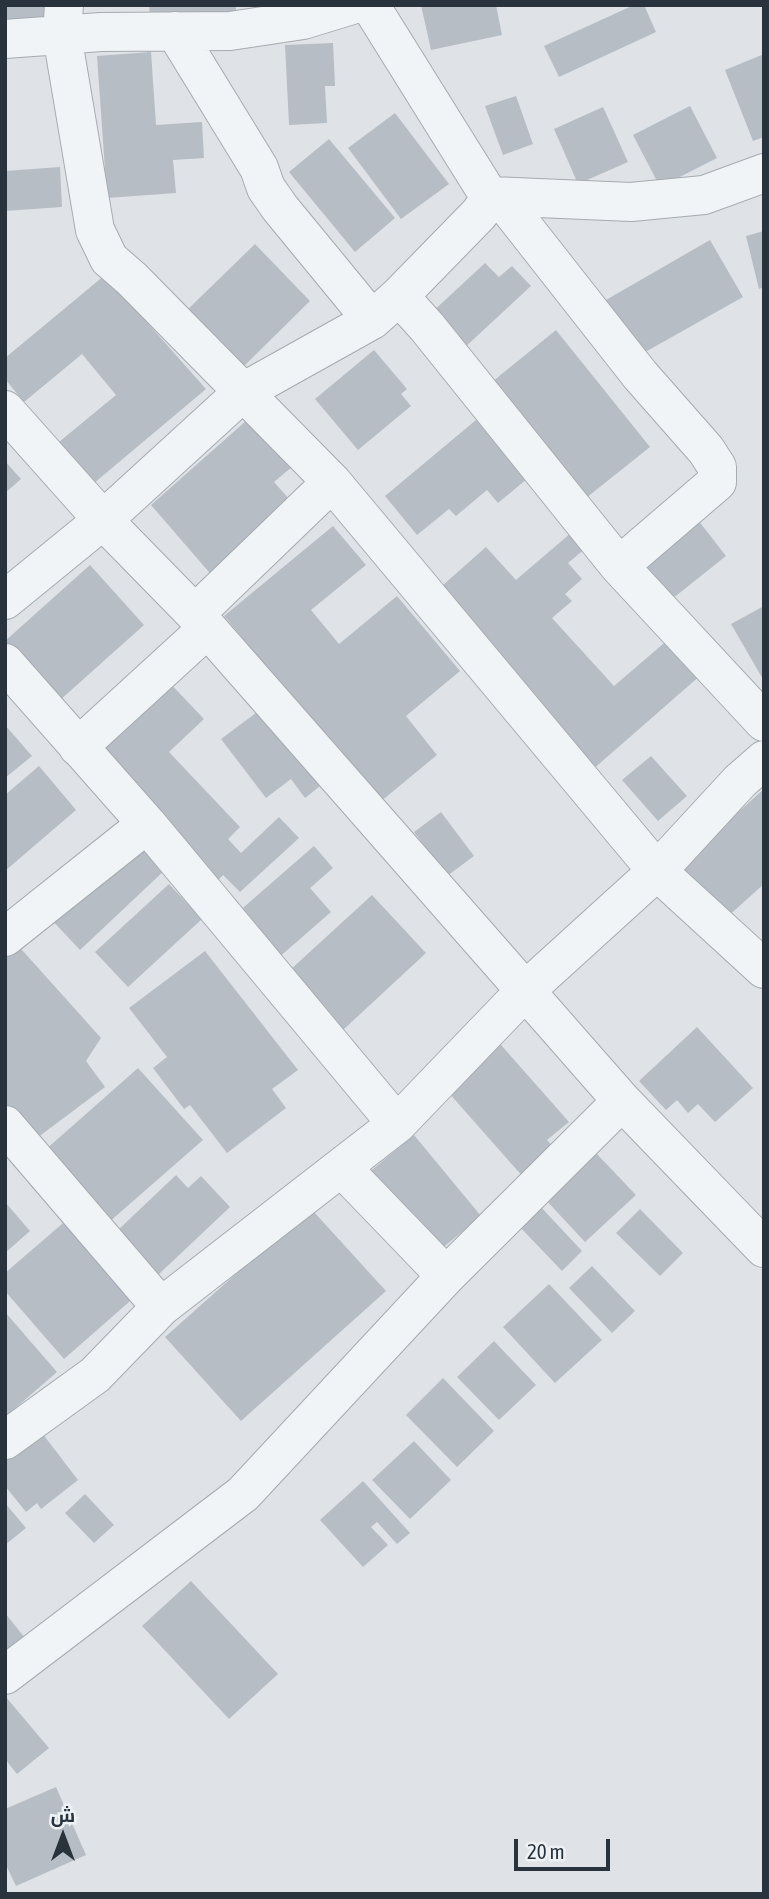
<!DOCTYPE html>
<html>
<head>
<meta charset="utf-8">
<style>
  body { margin:0 }
  #map { position:relative; width:769px; height:1899px; overflow:hidden; background:#dfe3e7; font-family:"Asap Condensed",Cairo,sans-serif }
  canvas { display:block }
  .frame { position:absolute; inset:0; border:7px solid #28333e; pointer-events:none }
  .north { position:absolute; left:28px; top:1801px; width:70px; height:70px; -webkit-text-stroke:5px #eef2f5; paint-order:stroke; rotate:0deg; font-size:19px; font-weight:700; line-height:28px; text-align:center; color:#28333e }
  .north::after { content:''; display:block; margin:auto; width:24px; height:32px; background:#28333e; clip-path:polygon(50% 0,100% 100%,50% 72%,0 100%) }
  .scale { position:absolute; left:514px; top:1839px; width:96px; height:32px; box-sizing:border-box; border:4px solid #28333e; border-top:0; padding-left:9px; font-size:21px; line-height:24px; white-space:nowrap; color:#28333e; -webkit-text-stroke:5px #eef2f5; paint-order:stroke }
</style>
</head>
<body>
<div id="map">
<canvas width="769" height="1899"></canvas>
<div class="frame"></div>
<div class="north">ش</div>
<div class="scale">20 m</div>
</div>
<script>
const context = document.querySelector('canvas').getContext('2d');
context.lineJoin = 'round';
function fill(path, color) {
  context.fillStyle = color;
  context.fill(path, 'evenodd');
}
function stroke(path, color, width, dash) {
  context.strokeStyle = color;
  context.lineWidth = width;
  context.lineCap = dash ? 'butt' : 'round';
  context.setLineDash(dash || []);
  context.stroke(path);
}
const building = new Path2D(`
  M5,5H56V23L5,25Z
  M149,5H236V14L150,17Z
  M421,5H496L502,35L431,50Z
  M634,5H644L656,32L559,77L544,46Z
  M333,43L335,86H325L327,123L289,125L285,45Z
  M151,52L156,125L202,122L204,158L173,160L176,193L107,198L97,56Z
  M764,54V137L753,141L725,70Z
  M516,96L533,144L503,155L485,106Z
  M690,106L717,158L660,187L633,135Z
  M603,107L628,162L578,184L554,129Z
  M395,113L449,184L401,219L348,148Z
  M329,139L395,218L355,252L289,172Z
  M60,167L62,207L5,211V171Z
  M764,231V287L759,289L746,236Z
  M710,240L743,297L631,360L599,304Z
  M255,244L310,301L238,372L182,315Z
  M485,263L499,277L512,266L531,286L463,349L430,314Z
  M105,275L206,389L93,484L59,442L116,395L82,354L24,402L5,379V358Z
  M556,330L650,447L581,502L487,386Z
  M374,350L407,389L401,394L411,406L358,450L315,399Z
  M256,412L299,461L274,482L297,508L215,579L151,505Z
  M476,420L527,479L498,503L487,490L456,516L449,509L417,535L385,496Z
  M5,461L21,479L5,493Z
  M698,520L726,556L667,603L639,567Z
  M333,526L366,565L311,610L339,644L397,596L460,671L406,716L437,755L380,802L224,616Z
  M572,532L586,548L568,563L582,579L565,594L572,601L552,618L614,686L670,638L702,674L591,771L434,593L486,547L516,580Z
  M90,565L144,625L59,701L5,641Z
  M764,606V681L731,624Z
  M166,679L204,719L169,752L240,827L228,839L241,853L279,817L299,838L240,892L223,875L212,886L87,753Z
  M264,707L320,786L305,798L291,779L266,798L221,739Z
  M5,725L32,756L5,778Z
  M651,756L687,796L658,821L622,780Z
  M39,766L76,810L5,871V795Z
  M764,789V884L726,918L678,866Z
  M441,812L474,856L447,876L414,832Z
  M134,835L166,869L80,950L48,916Z
  M314,846L333,868L310,888L331,912L269,966L229,920Z
  M169,884L202,919L128,987L95,952Z
  M372,895L426,953L343,1030L289,971Z
  M14,941L101,1038L86,1061L105,1087L37,1138L5,1104V949Z
  M205,951L298,1070L272,1089L286,1108L227,1153L190,1105L184,1109L153,1068L167,1057L129,1008Z
  M697,1027L753,1088L715,1122L698,1104L688,1113L677,1100L666,1110L639,1081Z
  M494,1037L569,1122L547,1140L556,1150L524,1178L441,1084Z
  M138,1068L203,1140L108,1223L44,1151Z
  M414,1135L481,1216L434,1255L367,1174Z
  M595,1152L636,1195L585,1242L544,1198Z
  M176,1175L188,1188L201,1176L230,1207L158,1275L117,1231Z
  M304,1201L386,1291L241,1421L165,1337L246,1265Z
  M5,1202L30,1231L5,1253Z
  M539,1205L582,1251L562,1271L518,1225Z
  M640,1209L683,1253L660,1276L616,1233Z
  M69,1218L137,1295L64,1359L5,1291V1273Z
  M592,1266L635,1311L612,1333L569,1288Z
  M549,1284L602,1340L555,1383L503,1327Z
  M5,1312L57,1372L5,1417Z
  M494,1341L536,1385L499,1420L457,1377Z
  M443,1378L494,1431L457,1467L406,1415Z
  M42,1433L78,1480L41,1509L37,1503L26,1512L5,1486V1461Z
  M414,1441L451,1480L410,1519L372,1480Z
  M363,1481L410,1533L397,1544L377,1522L371,1527L388,1545L363,1567L320,1520Z
  M85,1494L114,1525L94,1543L65,1513Z
  M5,1503L26,1528L5,1545Z
  M191,1581L278,1674L229,1719L142,1626Z
  M5,1613L25,1638L5,1654Z
  M5,1696L49,1748L17,1774L5,1759Z
  M56,1787L86,1855L16,1886L5,1863V1809Z`);
const minor = new Path2D(`
  M64,5L62,35L95,230L109,259L132,279L332,482L657,871L764,969
  M370,5L486,191L492,196L631,202L704,195L764,173
  M175,31L259,168L266,188L280,208L372,320
  M5,39L101,32L230,31L303,20L352,5
  M501,198L640,375L706,450L717,467V482L619,566
  M399,296L427,327L619,566L764,722
  M5,410L103,520L195,614L622,1101L764,1248
  M5,600L103,520L243,392L372,320L399,296L479,214L492,196
  M195,614L332,482
  M5,663L147,824L397,1124
  M78,747L207,629
  M5,937L147,824
  M5,1125L161,1307
  M342,1168L446,1276
  M5,1440L95,1375L161,1307L397,1124L526,990L657,871L740,781L764,760
  M5,1675L243,1494L446,1276L622,1101`);
fill(building, '#b6bdc4');
stroke(minor, '#a4abb1', 40);
stroke(minor, '#f1f4f6', 38);
</script>
</body>
</html>
